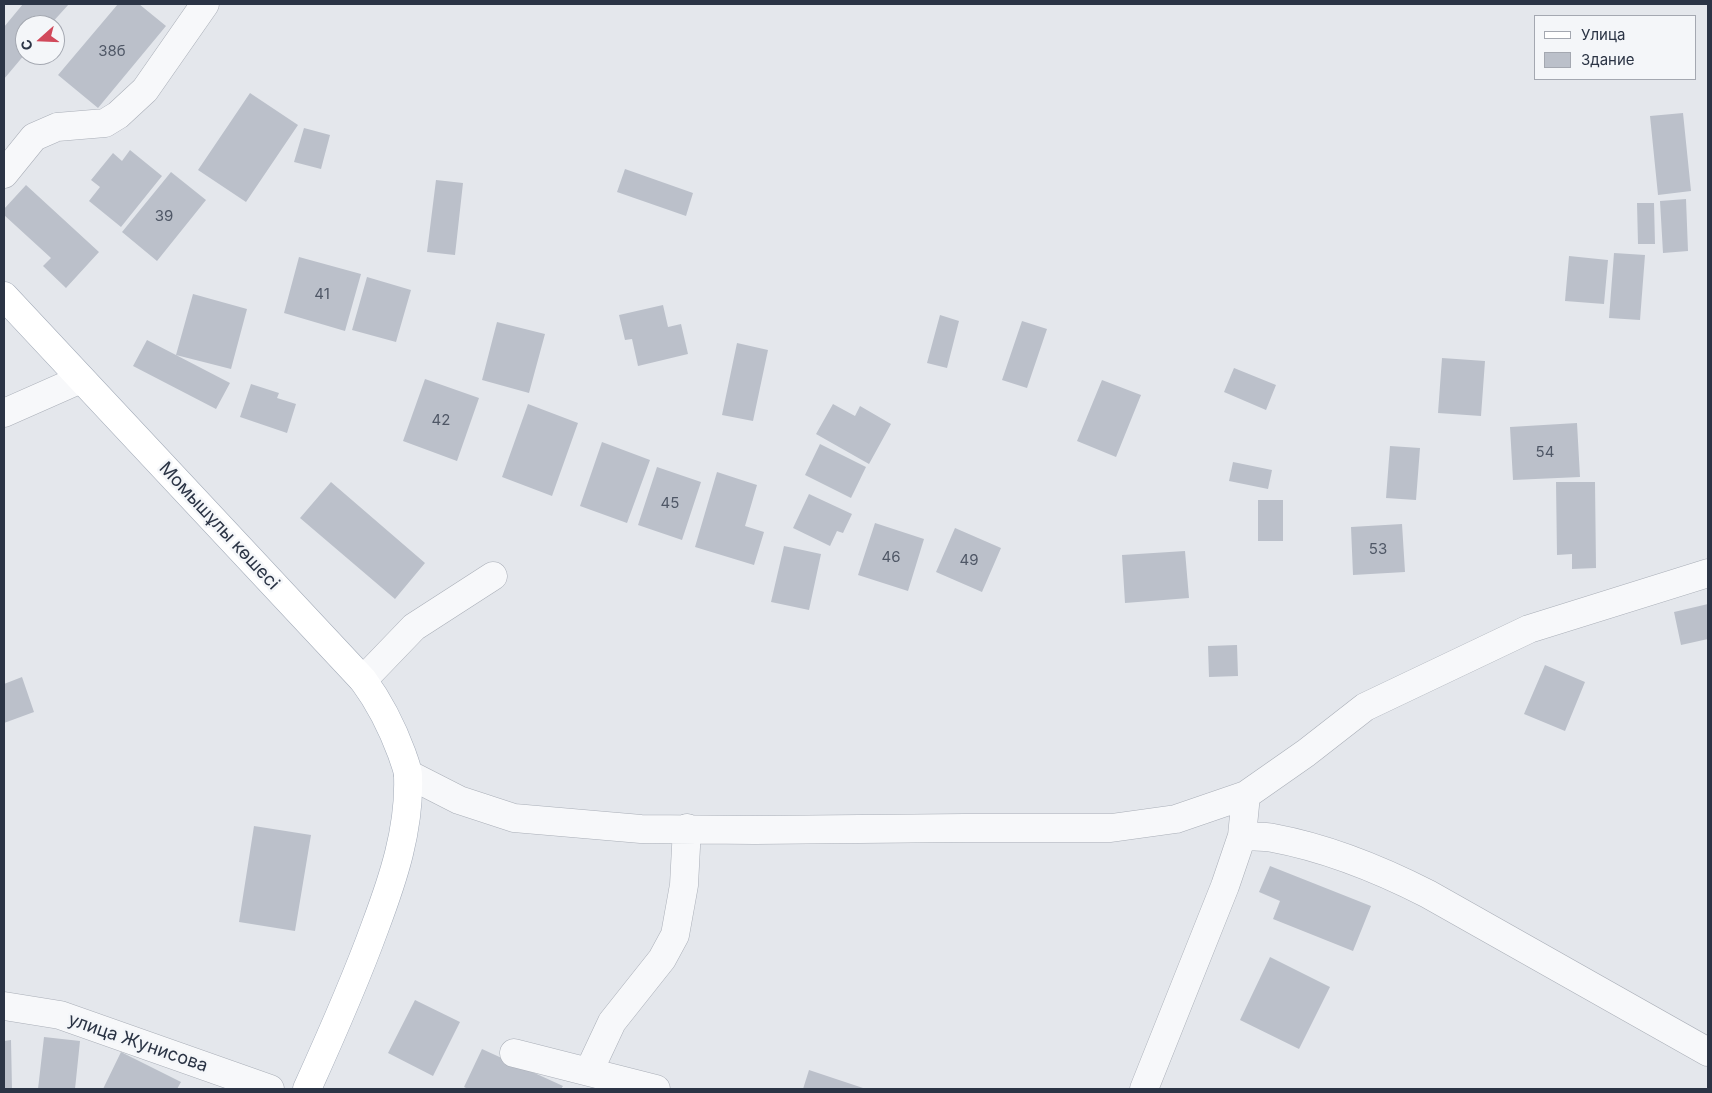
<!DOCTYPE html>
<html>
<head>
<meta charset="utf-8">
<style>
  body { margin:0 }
  #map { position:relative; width:1712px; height:1093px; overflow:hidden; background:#e4e7ec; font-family:Inter,sans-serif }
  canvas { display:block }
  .frame { position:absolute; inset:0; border:5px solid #2b3445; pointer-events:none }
  .legend { position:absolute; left:1534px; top:15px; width:162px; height:65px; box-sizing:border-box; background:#f4f6f9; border:1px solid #a4a8b1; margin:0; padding:6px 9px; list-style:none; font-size:15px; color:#2b3445 }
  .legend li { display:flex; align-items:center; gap:10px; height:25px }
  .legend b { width:25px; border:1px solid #a4a8b1 }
  .north { position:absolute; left:15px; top:15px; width:50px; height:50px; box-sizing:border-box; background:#f4f6f9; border:1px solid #a4a8b1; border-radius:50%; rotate:250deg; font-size:14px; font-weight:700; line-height:20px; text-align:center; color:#2b3445 }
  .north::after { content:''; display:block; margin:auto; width:18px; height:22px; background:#d1495b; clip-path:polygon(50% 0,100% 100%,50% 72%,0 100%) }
</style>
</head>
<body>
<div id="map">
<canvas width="1712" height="1093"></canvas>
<div class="frame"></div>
<ul class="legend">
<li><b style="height:6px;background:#fff"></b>Улица</li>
<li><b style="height:14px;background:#bbc0ca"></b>Здание</li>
</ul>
<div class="north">С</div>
</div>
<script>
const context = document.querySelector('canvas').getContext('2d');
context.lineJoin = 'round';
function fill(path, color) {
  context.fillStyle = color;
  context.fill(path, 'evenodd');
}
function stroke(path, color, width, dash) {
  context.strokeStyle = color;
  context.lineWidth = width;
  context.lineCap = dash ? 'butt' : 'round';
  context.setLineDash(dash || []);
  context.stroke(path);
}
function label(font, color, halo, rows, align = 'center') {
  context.font = font + ' Inter,sans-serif';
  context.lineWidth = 5;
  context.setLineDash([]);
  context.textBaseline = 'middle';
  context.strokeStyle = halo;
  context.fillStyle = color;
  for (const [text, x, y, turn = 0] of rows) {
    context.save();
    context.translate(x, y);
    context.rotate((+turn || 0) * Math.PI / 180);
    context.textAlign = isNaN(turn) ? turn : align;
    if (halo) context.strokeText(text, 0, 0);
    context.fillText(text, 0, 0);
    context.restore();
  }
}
const building = new Path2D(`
  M23,4H69L50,25H25V54L4,79V27Z
  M118,4H139L166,26L98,108L58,75Z
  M250,93L298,125L246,202L198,170Z
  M1683,113L1691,191L1658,195L1650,116Z
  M304,128L330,135L321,169L294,162Z
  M130,150L162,176L121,227L89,201L100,187L91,180L113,153L122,161Z
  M625,169L693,193L686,216L617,192Z
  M171,172L206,200L157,261L122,232Z
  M436,180L463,183L455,255L427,252Z
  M26,185L99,252L66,288L43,266L51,258L4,215V209Z
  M1686,199L1688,251L1663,253L1660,201Z
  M1637,203H1654L1655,244H1638Z
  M1614,253L1645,255L1640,320L1609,318Z
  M1569,256L1608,260L1604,304L1565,301Z
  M299,257L361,274L345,331L284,313Z
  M367,277L411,290L396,342L352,330Z
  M193,294L247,309L231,369L176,355Z
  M663,305L668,327L681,324L688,354L638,366L632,339L625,340L619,315Z
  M940,315L959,321L947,368L927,363Z
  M1022,321L1047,329L1027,388L1002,380Z
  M497,322L545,334L529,393L482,380Z
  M147,340L230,383L216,409L133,366Z
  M737,343L768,350L753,421L722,415Z
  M1442,358L1485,361L1481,416L1438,413Z
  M1234,368L1276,385L1266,410L1224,392Z
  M425,379L479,398L457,461L403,441Z
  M1102,380L1141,395L1116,457L1077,441Z
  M251,384L279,393L277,398L296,404L287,433L240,417Z
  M528,404L578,423L552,496L502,477Z
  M833,404L855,416L860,406L891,424L869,464L816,434Z
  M1577,423L1580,477L1513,480L1510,427Z
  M602,442L650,460L627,523L580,506Z
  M820,444L866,467L851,498L805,475Z
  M1390,446L1420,448L1416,500L1386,498Z
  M1233,462L1272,470L1268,489L1229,481Z
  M657,467L701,482L682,540L638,525Z
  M717,472L757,485L745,526L764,532L754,565L695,547Z
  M331,482L425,563L395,599L300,518Z
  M1556,482H1595L1596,568L1572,569V554L1557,555Z
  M809,494L852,514L843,533L837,531L830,546L793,528Z
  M1258,500H1283V541H1258Z
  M875,523L924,539L908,591L858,575Z
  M1402,524L1405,572L1353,575L1351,527Z
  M955,528L1001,548L982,592L936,572Z
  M784,546L821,554L809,610L771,602Z
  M1185,551L1189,598L1125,603L1122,555Z
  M1708,604V639L1681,645L1674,612Z
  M1237,645L1238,676L1209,677L1208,646Z
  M1545,665L1585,682L1565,731L1524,714Z
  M22,677L34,712L4,723V684Z
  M254,826L311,835L295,931L239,922Z
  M1270,866L1371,906L1353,951L1273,919L1280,901L1259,892Z
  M1270,957L1330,987L1299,1049L1240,1020Z
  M415,1000L460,1022L433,1076L388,1053Z
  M44,1037L80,1041L75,1089H38Z
  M11,1040L12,1089H4V1041Z
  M482,1049L563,1086L561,1089H468L464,1087Z
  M121,1052L181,1082L177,1089H103Z
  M809,1070L866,1089H803Z`);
const minor = new Path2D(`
  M4,174L34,137L57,127L105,123L118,115L145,90L205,4
  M4,413L81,379
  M363,680L414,627L493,576
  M408,774L459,800L514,818L641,829L755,830L965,828H1111L1176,819L1246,795L1306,753L1365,707L1529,629L1708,573
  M1242,836C1252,837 1263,836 1273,838C1327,848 1379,869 1428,894L1708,1052
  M4,1006L60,1015L270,1089
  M514,1053L656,1089
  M589,1071L612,1022L662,959L675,935L684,885L687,828
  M1144,1089L1225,886L1242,836L1246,795`);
const major = new Path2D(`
  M4,296L363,680C380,703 392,727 402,754C404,761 408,769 408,776C410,829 393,879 375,927C355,982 331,1036 307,1089`);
const numberNames = [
  ["38б",112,51],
  ["39",164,216],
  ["41",322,294],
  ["42",441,420],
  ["54",1545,452],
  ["45",670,503],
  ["53",1378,549],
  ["46",891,557],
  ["49",969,560]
];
const streetNames = [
  ["Момышұлы көшесі",219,526,47],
  ["улица Жунисова",138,1043,19]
];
fill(building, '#bbc0ca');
stroke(minor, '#a9aeb7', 29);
stroke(major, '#a3abb8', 29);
stroke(minor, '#f7f8fa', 28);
stroke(major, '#fff', 28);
label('15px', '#4f5766', null, numberNames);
label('18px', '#2b3445', '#f4f6f9', streetNames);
</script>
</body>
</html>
